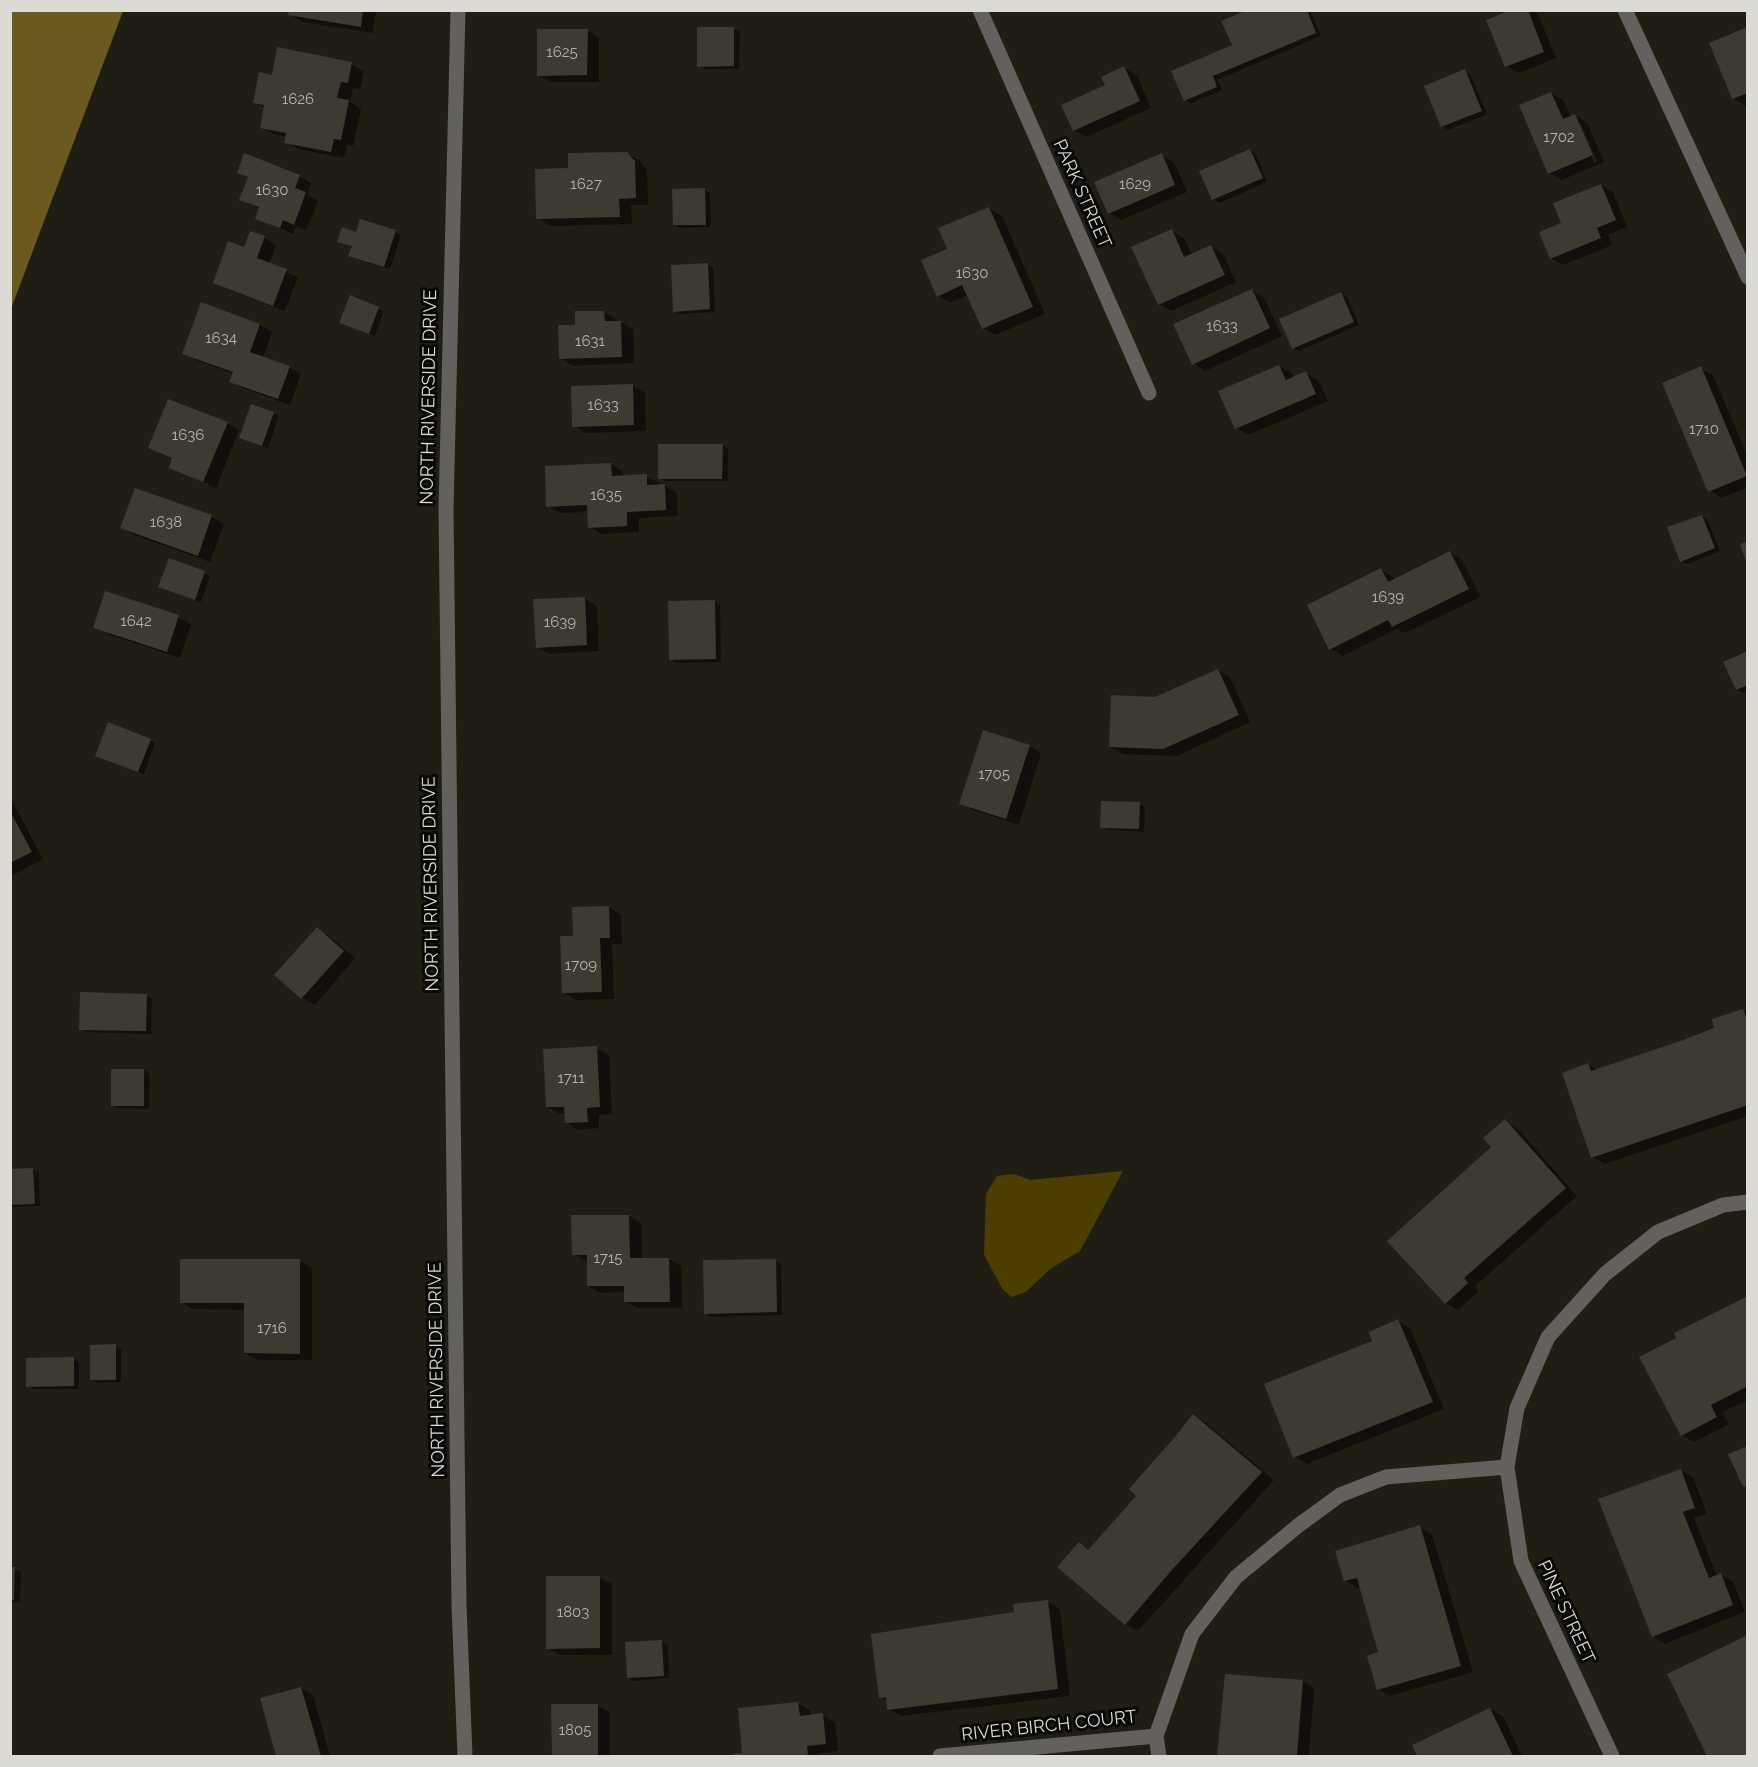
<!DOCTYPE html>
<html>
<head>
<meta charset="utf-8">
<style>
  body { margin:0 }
  #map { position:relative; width:1758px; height:1767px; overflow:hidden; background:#201d15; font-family:Raleway,sans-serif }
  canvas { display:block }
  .frame { position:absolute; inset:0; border:12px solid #dbdad4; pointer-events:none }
</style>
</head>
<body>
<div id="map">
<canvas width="1758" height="1767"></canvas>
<div class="frame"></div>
</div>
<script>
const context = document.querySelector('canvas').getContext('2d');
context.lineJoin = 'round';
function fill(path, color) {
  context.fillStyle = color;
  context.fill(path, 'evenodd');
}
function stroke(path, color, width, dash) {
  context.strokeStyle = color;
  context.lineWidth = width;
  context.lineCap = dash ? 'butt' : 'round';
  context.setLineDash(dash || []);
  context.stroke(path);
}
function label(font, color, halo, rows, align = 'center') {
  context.font = font + ' Raleway,sans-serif';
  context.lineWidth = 6;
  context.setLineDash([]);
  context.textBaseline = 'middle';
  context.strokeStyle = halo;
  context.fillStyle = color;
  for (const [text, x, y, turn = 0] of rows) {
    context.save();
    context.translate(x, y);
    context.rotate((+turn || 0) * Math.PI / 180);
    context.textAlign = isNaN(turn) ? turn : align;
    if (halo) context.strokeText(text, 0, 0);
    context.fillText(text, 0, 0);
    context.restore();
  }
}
const green = new Path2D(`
  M1123,1171L1080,1251L1050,1269L1026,1292L1012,1297L1003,1290L984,1255L986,1194L997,1176L1014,1174L1030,1180Z`);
const water = new Path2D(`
  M11,10L123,11L11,309L10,11Z`);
const shadow = new Path2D(`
  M290,10H376L373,33L302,22L290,14Z
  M1251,10H1310L1321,36L1217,80L1222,90L1191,103L1185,100L1233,46Z
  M1516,10H1532L1538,14L1556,58L1519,73L1506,66Z
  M734,29L740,32L739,69H705L699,66Z
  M587,30L599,38V82H551L539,75Z
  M1745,30L1748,31V105L1746,106L1734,98Z
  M351,64L364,71L360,89L353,88L350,102L361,109L353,146L347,145L344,158L298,149L286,142L287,137L274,134L262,127L265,108L254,102Z
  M1124,68L1137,75L1151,108L1086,137L1074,130L1107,86Z
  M1464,71L1470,74L1487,114L1448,130L1443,126Z
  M1551,93L1563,100L1571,117L1575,115L1587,123L1604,162L1562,180L1549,173ZM1578,124H1581L1597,162L1594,163Z
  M1250,150L1256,154L1267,182L1219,203L1213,199Z
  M626,153L639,160L647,170L648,205H631L632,224L550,226L538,218L569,170Z
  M1161,155L1174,162L1187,192L1121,220L1109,213Z
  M239,172L299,176L311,183L307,195L318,201L306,231L296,226L293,234L256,218L260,209L241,199L249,178Z
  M1601,185L1613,192L1627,227L1608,235L1612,245L1563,265L1551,258L1563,224Z
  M705,190L710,193L711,227L680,228L674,224Z
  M989,208L1002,216L1045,314L995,335L983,328L968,295L950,303L938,296L949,250Z
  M1171,231L1184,238L1192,255L1211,247L1223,254L1236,282L1171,311L1159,304Z
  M395,232L401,235L390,269L356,259L350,255L353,247L339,241L357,234Z
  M264,237L276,245L269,264L298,277L285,311L227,289L215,282L245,249Z
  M708,265L713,268L715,312L680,314L675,311Z
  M1252,290L1264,298L1282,336L1205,371L1193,363Z
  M1341,294L1347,297L1359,325L1299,351L1293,348Z
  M351,297L384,311L375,336L347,325Z
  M202,304L260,325L272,332L263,358L289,367L301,374L290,405L243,388L231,381L234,374L196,360L184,353Z
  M604,312L616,319V322H620L633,329L634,363L573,366L561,358L577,326Z
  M1279,366L1292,373L1294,378L1306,373L1318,380L1328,401L1248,435L1236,428Z
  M1700,368L1713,375L1748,457V487L1722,498L1709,490Z
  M633,386L645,393L646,431L586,433L574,426Z
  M252,406L279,416L268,448L240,438Z
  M227,423L239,430L216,488L170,467L173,459L150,448Z
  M722,445L728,449V481H665L659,478Z
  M611,464L623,472V477L646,476L659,483V486H665L677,493L678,516L639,518V532L602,534L590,527L589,512L560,513L548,506Z
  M1702,516L1707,519L1720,551L1687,564L1681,561Z
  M211,517L224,524L210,562L134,535L122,527Z
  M1450,552L1462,560L1481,597L1405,633L1397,629L1343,656L1330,648L1381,570L1393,577L1395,580Z
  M170,560L210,576L201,602L166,590Z
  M585,599L597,606L599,651L549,654L537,647Z
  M714,601L720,605L721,662L676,663L671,660Z
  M178,617L191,624L180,658L107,634L95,627Z
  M1748,653V691L1743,693L1737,689Z
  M1218,670L1230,677L1250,722L1177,756L1123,754L1110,747L1156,698Z
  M150,740L155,743L144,774L103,758Z
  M1029,746L1041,753L1019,825L973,810L961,803Z
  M10,797L43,859L13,875L10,873Z
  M1140,804L1145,807L1144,832L1108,830L1102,827Z
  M609,907L621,915L622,944H612L614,999L576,1000L563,992L575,937Z
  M317,929L329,936L355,958L315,1005L302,998L276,975Z
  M147,996L152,999L151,1034L86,1032L81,1029Z
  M1743,1010L1748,1013V1116L1605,1164L1592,1157L1588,1065L1598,1070L1716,1029Z
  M596,1048L609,1055L612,1114L599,1115V1128L578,1130L566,1122V1113L560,1114L548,1107Z
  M144,1070L150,1074L149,1109L118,1108L112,1105Z
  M1505,1121L1517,1128L1577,1196L1475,1286L1479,1291L1458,1310L1446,1303L1493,1147Z
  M33,1169L39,1173L40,1206L10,1207V1170Z
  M629,1216L641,1223L642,1260L669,1259L681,1266L682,1308H637L625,1301V1292L601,1293L588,1286V1262L573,1254Z
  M775,1260L781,1264L782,1315L711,1317L705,1313Z
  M300,1261L312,1268V1360H258L245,1353L246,1310L193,1309L181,1302Z
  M1748,1297V1400L1722,1412L1729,1424L1694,1442L1682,1435Z
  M1398,1321L1410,1328L1444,1409L1307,1464L1295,1457L1374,1342Z
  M116,1346L121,1349V1382L97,1383L91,1379Z
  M73,1359L79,1362V1389H34L28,1386Z
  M1194,1415L1206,1423L1274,1480L1138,1631L1125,1624L1079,1544L1089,1550L1138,1496Z
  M1680,1470L1693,1477L1707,1514L1694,1518L1717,1576L1721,1575L1733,1582L1745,1612L1665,1644L1653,1636Z
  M1420,1527L1432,1534L1473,1672L1390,1696L1378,1689L1380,1653L1361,1587L1357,1588L1345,1580Z
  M10,1568L21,1572L20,1602H10Z
  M599,1577L612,1584V1655H560L548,1648Z
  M1048,1602L1060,1609L1070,1696L901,1716L888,1709V1701L880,1697Z
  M1748,1637V1756H1708L1669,1675Z
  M662,1642L668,1645L669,1678L634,1681L628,1677Z
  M1227,1675L1302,1681L1314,1688L1309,1756H1220Z
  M301,1688L313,1695L330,1756H278L262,1699Z
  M798,1703L810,1710L811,1716L822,1715L835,1722L838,1751L819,1753V1756H735L744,1754Z
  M597,1705L610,1712V1756H553V1706Z
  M1490,1709L1503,1716L1522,1756H1419L1414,1746Z`);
const building = new Path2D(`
  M289,10H363L361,27L288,15Z
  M1247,10H1307L1316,33L1213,76L1217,87L1184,101L1171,71L1232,45L1221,21Z
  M1511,10H1528L1544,52L1505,67L1486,20Z
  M697,27H734V66L697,67Z
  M1745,28L1748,33V93L1732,99L1709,43Z
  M537,29H588L587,75L537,76Z
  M277,47L352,62L348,83L341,82L337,98L349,100L341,140L334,139L331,152L284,143L286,133L260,128L264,105L253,103L259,72L272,75Z
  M1124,66L1140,101L1073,131L1061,105L1105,85L1101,77Z
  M1465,69L1482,111L1441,127L1424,86Z
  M1551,92L1563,119L1575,114L1593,155L1548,174L1519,105Z
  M1250,149L1263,178L1212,200L1199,171Z
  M627,152L635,161L636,198L619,199L620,217L536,219L535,169L568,168V153Z
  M244,153L300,175L295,188L306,192L294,225L283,220L280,228L255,219L259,207L239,200L248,177L237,173Z
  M1162,153L1175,185L1108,214L1094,182Z
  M1601,184L1616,220L1597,228L1601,238L1550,259L1539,232L1561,223L1553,203Z
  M705,188L706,225H673L672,189Z
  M989,207L1033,307L982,329L962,285L937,297L921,260L947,249L938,228Z
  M360,219L396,230L384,267L348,256L352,246L337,242L342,227L356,232Z
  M1172,229L1184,257L1211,245L1225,275L1158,305L1131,247Z
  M250,231L265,236L257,258L287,269L273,306L213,283L228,241L244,247Z
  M708,263L710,309L673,312L671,265Z
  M1252,289L1270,328L1192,365L1173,324Z
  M1341,292L1354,322L1292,349L1279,319Z
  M350,295L379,307L369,334L339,323Z
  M201,302L260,324L250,352L290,366L278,399L229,382L233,372L182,354Z
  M575,311H604L605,321H621L622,357L559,359L558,325H575Z
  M1279,365L1286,380L1306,371L1316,394L1235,429L1218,391Z
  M1701,366L1747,476L1708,492L1662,383Z
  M633,384L634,425L572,427L571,386Z
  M168,399L228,422L203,482L169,468L172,458L148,448Z
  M251,404L274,412L262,446L239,438Z
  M658,444H723L722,479H658Z
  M611,463L612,476L647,474V485L665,484L666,510L627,512V526L588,528L587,505L546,507L545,466Z
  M135,488L212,515L198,556L120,528Z
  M1702,515L1715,548L1680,562L1667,527Z
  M1748,541V564H1747L1740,544Z
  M1450,551L1469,589L1392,627L1388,620L1329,650L1307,605L1381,568L1388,582Z
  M169,558L205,571L195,600L158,587Z
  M105,591L179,615L167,652L93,628Z
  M585,597L587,645L536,648L533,599Z
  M715,600L716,659L669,660L668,601Z
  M1748,651V685L1736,690L1723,662Z
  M1218,669L1239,715L1163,749L1109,747L1111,695L1155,697Z
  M108,722L151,739L138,772L95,756Z
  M983,730L1030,745L1006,819L959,804Z
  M1101,801L1140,802L1139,829L1100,828Z
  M10,811L32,852L10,863Z
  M609,906L610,938H600L602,992L562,993L560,936H573L572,907Z
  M317,927L344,951L301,999L274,975Z
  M80,992L147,994L146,1031L79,1030Z
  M1743,1009L1748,1022V1105L1591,1158L1562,1073L1588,1063L1591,1071L1683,1040L1714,1028L1712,1019Z
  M597,1046L600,1107L587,1108L588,1122L565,1123L564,1107H546L543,1049Z
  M111,1069H144V1106H111Z
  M1505,1119L1566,1188L1464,1278L1468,1283L1445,1304L1387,1241L1491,1147L1483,1138Z
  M33,1168L35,1204L10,1205V1169Z
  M571,1215H629L630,1258H669L670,1302H624V1286H587V1255H572Z
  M180,1259H300V1354L244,1353V1303H180Z
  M776,1259L777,1312L704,1314L703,1260Z
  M1748,1296V1386L1711,1405L1717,1417L1681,1436L1639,1357L1676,1338L1674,1333Z
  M1398,1319L1433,1402L1293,1458L1264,1384L1372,1341L1369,1332Z
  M116,1344V1380H90V1345Z
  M74,1357V1386L26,1387V1358Z
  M1193,1414L1262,1472L1171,1571L1125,1625L1057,1567L1079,1542L1088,1550L1136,1496L1129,1489L1174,1438Z
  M1748,1446V1485L1743,1487L1728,1454Z
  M1681,1469L1695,1508L1683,1512L1709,1578L1721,1573L1733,1605L1652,1637L1598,1499Z
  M1420,1525L1461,1666L1377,1690L1367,1656L1378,1652L1357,1578L1344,1581L1335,1551Z
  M10,1567H15L14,1600H10Z
  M546,1576H600V1648L546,1649Z
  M1048,1600L1058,1689L887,1710L886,1697L879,1698L871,1634L1014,1612L1013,1604Z
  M1748,1635V1756H1707L1667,1674Z
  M662,1640L664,1676L627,1678L625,1642Z
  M1225,1674L1303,1680L1297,1756H1217Z
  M301,1687L321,1756H276L260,1698Z
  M798,1702L800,1716L823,1713L826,1744L807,1746L808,1756H733V1754L742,1753L738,1708Z
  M551,1704H598V1756H552Z
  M1490,1708L1513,1756H1417L1412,1745Z`);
const minor = new Path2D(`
  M458,10L446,509L459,1605L465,1756
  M980,10L1149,393
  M1625,10L1748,277
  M940,1756L1156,1736
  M1159,1756L1156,1736L1192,1634L1236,1577L1299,1525L1340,1495L1386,1477L1507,1467
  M1612,1756L1521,1561L1507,1467L1517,1408L1548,1337L1605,1274L1658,1232L1723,1205L1748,1202`);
const numberNames = [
  ["1625",562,52],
  ["1626",298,99],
  ["1702",1559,137],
  ["1627",586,184],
  ["1629",1135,184],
  ["1630",272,190],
  ["1630",972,273],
  ["1633",1222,326],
  ["1634",221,338],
  ["1631",590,341],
  ["1633",603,405],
  ["1710",1704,429],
  ["1636",188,435],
  ["1635",606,495],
  ["1638",166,522],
  ["1639",1388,597],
  ["1642",136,621],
  ["1639",560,622],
  ["1705",994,774],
  ["1709",581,965],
  ["1711",571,1078],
  ["1715",608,1258],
  ["1716",272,1328],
  ["1803",573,1612],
  ["1805",575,1730]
];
const streetNames = [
  ["PARK STREET",1082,194,66],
  ["NORTH RIVERSIDE DRIVE",429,397,-89],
  ["NORTH RIVERSIDE DRIVE",431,884,-91],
  ["NORTH RIVERSIDE DRIVE",437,1370,-91],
  ["PINE STREET",1566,1612,65],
  ["RIVER BIRCH COURT",1049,1726,-6]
];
fill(green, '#4c3e00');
fill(water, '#6a5a20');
fill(shadow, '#0007');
fill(building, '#3c3a31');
stroke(minor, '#63615d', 15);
label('15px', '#b3b2ab', null, numberNames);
label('18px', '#dbdad4', '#080805', streetNames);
</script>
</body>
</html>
